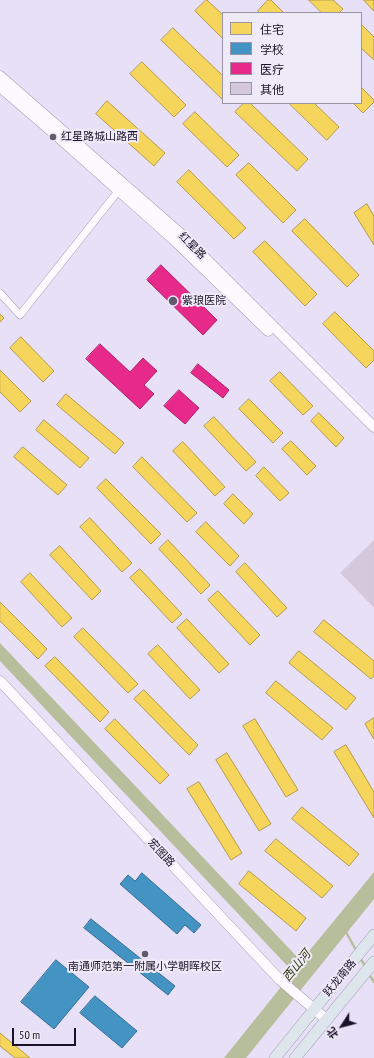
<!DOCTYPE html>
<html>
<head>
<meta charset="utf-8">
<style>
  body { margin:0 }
  #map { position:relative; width:374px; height:1058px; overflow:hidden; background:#e8e0f6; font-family:"PT Sans Narrow","Noto Sans SC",sans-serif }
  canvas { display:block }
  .legend { position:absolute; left:222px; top:12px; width:140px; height:92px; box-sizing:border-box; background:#eeeaf7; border:1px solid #9a94a4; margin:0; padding:5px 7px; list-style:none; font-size:12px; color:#1b1228 }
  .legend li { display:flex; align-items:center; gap:8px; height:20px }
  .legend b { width:20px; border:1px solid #9a94a4 }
  .north { position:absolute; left:322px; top:1006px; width:40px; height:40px; -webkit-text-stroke:3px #eeeaf7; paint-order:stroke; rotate:234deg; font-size:11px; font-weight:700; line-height:16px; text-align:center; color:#1b1228 }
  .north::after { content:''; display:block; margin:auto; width:14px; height:18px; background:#1b1228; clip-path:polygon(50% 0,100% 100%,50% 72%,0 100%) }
  .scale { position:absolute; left:12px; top:1028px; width:64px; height:18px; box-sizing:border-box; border:2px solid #1b1228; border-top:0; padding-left:5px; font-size:12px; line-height:14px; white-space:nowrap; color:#1b1228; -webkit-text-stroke:3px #eeeaf7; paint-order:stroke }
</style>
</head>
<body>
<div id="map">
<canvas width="374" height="1058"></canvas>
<ul class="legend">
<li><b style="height:11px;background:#f6d55c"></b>住宅</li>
<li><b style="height:11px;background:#4393c3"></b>学校</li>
<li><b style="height:11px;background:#e7298a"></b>医疗</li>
<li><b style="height:11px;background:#d4c9dc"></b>其他</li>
</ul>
<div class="north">北</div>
<div class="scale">50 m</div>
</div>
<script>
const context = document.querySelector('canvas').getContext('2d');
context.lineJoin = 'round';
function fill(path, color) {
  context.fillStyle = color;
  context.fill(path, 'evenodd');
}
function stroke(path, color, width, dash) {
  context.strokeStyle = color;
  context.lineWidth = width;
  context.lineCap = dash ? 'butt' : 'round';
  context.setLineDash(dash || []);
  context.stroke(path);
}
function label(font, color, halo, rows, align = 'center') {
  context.font = font + ' "PT Sans Narrow","Noto Sans SC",sans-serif';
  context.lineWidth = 4;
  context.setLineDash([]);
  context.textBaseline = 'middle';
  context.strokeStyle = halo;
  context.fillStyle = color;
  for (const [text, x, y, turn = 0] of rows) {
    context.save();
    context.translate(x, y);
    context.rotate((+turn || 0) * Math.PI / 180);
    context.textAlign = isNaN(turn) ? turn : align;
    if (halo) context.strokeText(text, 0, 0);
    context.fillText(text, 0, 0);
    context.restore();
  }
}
const water = new Path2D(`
  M0,643L301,961L374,872V899L246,1058H224L293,972L0,661Z`);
const homes = new Path2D(`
  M206,0H207L223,15V39L195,11Z
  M268,0H271L284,13H260L258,11Z
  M309,0H333L343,9L339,13H322Z
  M364,0H374V11Z
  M361,24L374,37V60L361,48Z
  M173,28L223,76V98L222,99L161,40Z
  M142,62L186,105L174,117L130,74Z
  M361,87L374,100V102L363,113L353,103H361Z
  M107,101L165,153L154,166L96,114Z
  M244,103H250L308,159L297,171L235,112Z
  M289,103H314L339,127L327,140Z
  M195,112L239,155L227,167L183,124Z
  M249,163L296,210L283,223L236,175Z
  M189,170L246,228L234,239L177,182Z
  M367,204L374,216V245L354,213Z
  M305,219L359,275L347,287L292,231Z
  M265,241L317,294L305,306L253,252Z
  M335,312L374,351V360L366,368L323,324Z
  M0,314L4,318L0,322Z
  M21,337L54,371L43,382L10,348Z
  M0,370L31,401L20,412L0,392Z
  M280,372L313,406L303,415L270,381Z
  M66,394L124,443L115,454L57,405Z
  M249,399L283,433L273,443L239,409Z
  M319,413L344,438L336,447L311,421Z
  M214,417L256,462L246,471L204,426Z
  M44,420L89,458L80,468L36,430Z
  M291,441L316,466L307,475L282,449Z
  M183,442L225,487L215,496L173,451Z
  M23,447L67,485L58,495L14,457Z
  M142,457L197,513L187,522L133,467Z
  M264,467L289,493L280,501L256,476Z
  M106,479L161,534L151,544L97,488Z
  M233,494L253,514L244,524L224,504Z
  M90,518L132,563L122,572L80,527Z
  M206,522L239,556L230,566L196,532Z
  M168,540L210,585L201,594L159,549Z
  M60,546L101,591L92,600L50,555Z
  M245,563L287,608L277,617L236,572Z
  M140,569L182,614L172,623L130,578Z
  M30,573L72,618L62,627L21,582Z
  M218,591L260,635L250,645L208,600Z
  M0,602L47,649L38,659L0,621Z
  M187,619L229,664L219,673L177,628Z
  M324,620L374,661V676L371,679L314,632Z
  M83,628L138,684L128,693L74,637Z
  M158,645L200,690L190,699L148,654Z
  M299,651L356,698L346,710L289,663Z
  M55,657L109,712L100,722L45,666Z
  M276,681L333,728L322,740L266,693Z
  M144,690L198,745L189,755L134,699Z
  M374,718V739L365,724Z
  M115,719L169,775L160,784L105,729Z
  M255,719L298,790L286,797L243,726Z
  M346,745L374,792V818L334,752Z
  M227,753L271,824L259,831L216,760Z
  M199,782L242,853L231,860L187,789Z
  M302,807L359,854L349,866L292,819Z
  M276,839L333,886L322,898L265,851Z
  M249,871L306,918L296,931L239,884Z
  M0,1033L30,1058H15L0,1046Z`);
const schools = new Path2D(`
  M142,873L201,925L194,933L185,925L177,934L120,884L128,875L135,881Z
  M91,919L175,986L168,995L84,928Z
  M56,960L89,987L54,1029L21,1002Z
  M95,996L137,1031L122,1048L80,1013Z`);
const health = new Path2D(`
  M161,265L217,320L203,335L147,280Z
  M100,344L130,372L143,358L157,371L144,385L154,394L140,409L86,359Z
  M198,364L229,390L223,398L191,373Z
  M179,390L199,408L185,424L164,406Z`);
const stream = new Path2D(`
  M346,932L357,952
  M360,958L366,967
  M369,974L374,982`);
const building = new Path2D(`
  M374,541V607L341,573Z`);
const street = new Path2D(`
  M0,293L20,315L119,190`);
const secondary = new Path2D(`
  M0,76L181,234L374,427
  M0,87L57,136L173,239L268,331
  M0,681L280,980L327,1020`);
const primary = new Path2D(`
  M275,1058L374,935
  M295,1058L374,962`);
const markers = [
  [53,137,4,"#635a70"],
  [173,301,5,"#635a70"],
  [145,954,4,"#635a70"]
];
const poiNames = [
  ["红星路城山路西",61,137],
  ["紫琅医院",182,301],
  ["南通师范第一附属小学朝晖校区",145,967,"center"]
];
const streetNames = [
  ["红星路",192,246,45],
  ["宏图路",161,853,47],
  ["跃龙南路",340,978,-51]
];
const waterNames = [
  ["西山河",297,966,-51]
];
fill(water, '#b6be9b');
fill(homes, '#f6d55c');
stroke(homes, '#b49a4c', 1);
fill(schools, '#4393c3');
stroke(schools, '#376c94', 1);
fill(health, '#e7298a');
stroke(health, '#aa226d', 1);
stroke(stream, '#b6be9b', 2.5);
fill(building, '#d4c9dc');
stroke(building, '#d0c3d8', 1);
stroke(street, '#a79fb3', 8);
stroke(secondary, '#a79fb3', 11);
stroke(primary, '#97a0b4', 12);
stroke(street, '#fcfafe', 7);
stroke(secondary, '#fcfafe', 10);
stroke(primary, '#dfe5ed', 11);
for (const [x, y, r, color] of markers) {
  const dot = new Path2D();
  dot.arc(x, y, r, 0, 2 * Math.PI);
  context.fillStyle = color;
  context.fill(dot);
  stroke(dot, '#eeeaf7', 1.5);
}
label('11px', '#1b1228', '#eeeaf7', poiNames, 'left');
label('11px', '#1b1228', '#eeeaf7', streetNames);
label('italic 12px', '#323c0e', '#eeeaf7', waterNames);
</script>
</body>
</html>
